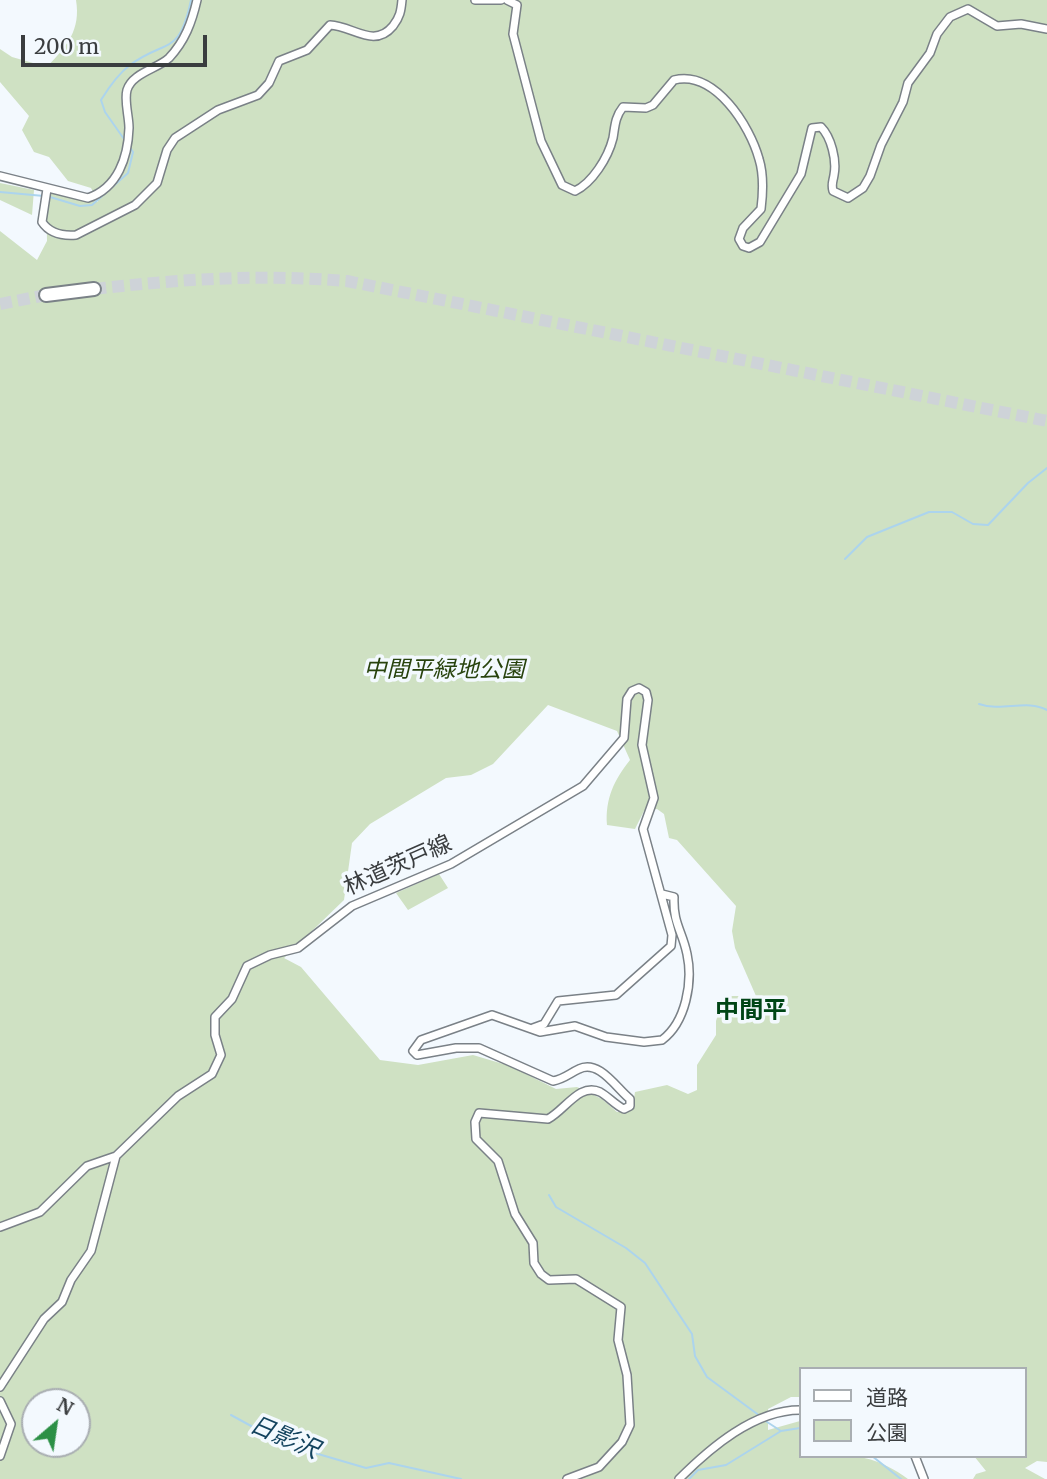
<!DOCTYPE html>
<html>
<head>
<meta charset="utf-8">
<style>
  body { margin:0 }
  #map { position:relative; width:1047px; height:1479px; overflow:hidden; background:#f3f9fe; font-family:Merriweather,"Noto Sans JP",serif }
  canvas { display:block }
  .legend { position:absolute; left:799px; top:1367px; width:228px; height:91px; box-sizing:border-box; background:#f3f9fe; border:2px solid #a9aeb2; margin:0; padding:9px 12px; list-style:none; font-size:21px; color:#3a3d3f }
  .legend li { display:flex; align-items:center; gap:14px; height:35px }
  .legend b { width:35px; border:2px solid #a9aeb2 }
  .north { position:absolute; left:21px; top:1388px; width:70px; height:70px; box-sizing:border-box; background:#f3f9fe; border:2px solid #a9aeb2; border-radius:50%; rotate:29deg; font-size:19px; font-weight:700; line-height:28px; text-align:center; color:#3a3d3f }
  .north::after { content:''; display:block; margin:auto; width:24px; height:32px; background:#2c9046; clip-path:polygon(50% 0,100% 100%,50% 72%,0 100%) }
  .scale { position:absolute; left:21px; top:35px; width:186px; height:32px; box-sizing:border-box; border:4px solid #3a3d3f; border-top:0; padding-left:9px; font-size:21px; line-height:24px; white-space:nowrap; color:#3a3d3f; -webkit-text-stroke:5px #f3f9fe; paint-order:stroke }
</style>
</head>
<body>
<div id="map">
<canvas width="1047" height="1479"></canvas>
<ul class="legend">
<li><b style="height:9px;background:#fff"></b>道路</li>
<li><b style="height:19px;background:#cfe1c3"></b>公園</li>
</ul>
<div class="north">N</div>
<div class="scale">200 m</div>
</div>
<script>
const context = document.querySelector('canvas').getContext('2d');
context.lineJoin = 'round';
function fill(path, color) {
  context.fillStyle = color;
  context.fill(path, 'evenodd');
}
function stroke(path, color, width, dash) {
  context.strokeStyle = color;
  context.lineWidth = width;
  context.lineCap = dash ? 'butt' : 'round';
  context.setLineDash(dash || []);
  context.stroke(path);
}
function label(font, color, halo, rows, align = 'center') {
  context.font = font + ' Merriweather,"Noto Sans JP",serif';
  context.lineWidth = 7;
  context.setLineDash([]);
  context.textBaseline = 'middle';
  context.strokeStyle = halo;
  context.fillStyle = color;
  for (const [text, x, y, turn = 0] of rows) {
    context.save();
    context.translate(x, y);
    context.rotate((+turn || 0) * Math.PI / 180);
    context.textAlign = isNaN(turn) ? turn : align;
    if (halo) context.strokeText(text, 0, 0);
    context.fillText(text, 0, 0);
    context.restore();
  }
}
const green = new Path2D(`
  M76,0H1047V1462L1037,1461L1025,1468L1045,1479H973L976,1474L986,1471L974,1456H1024V1369H800V1397H791L768,1409V1430L800,1421V1456C847,1456 868,1450 908,1479H0V231L37,260L47,241L46,189L98,202L91,188L68,181L49,157L34,152L22,130L29,116L0,82V49L12,57L47,67C67,46 81,30 76,0ZM548,705L617,731L630,760C614,780 605,799 607,825L635,829L644,811L657,809L664,814L669,838L677,840L736,906L732,931L735,948L756,996H732L723,999L716,1021V1035L697,1065V1090L688,1094L667,1085L635,1092L633,1105L627,1112H617L602,1099L577,1087L556,1089L510,1066L473,1055L418,1065L380,1060L301,967L284,958L344,900L352,843L370,824L446,778L471,775L493,764ZM35,1402H77V1444H35Z
  M0,183L34,190L32,215L0,200Z
  M439,874L448,888L408,910L396,893Z`);
const stream = new Path2D(`
  M124,139L105,112L101,100C109,87 118,74 130,65C167,38 179,57 191,0
  M0,192L44,196
  M50,197L80,206L92,205L128,173L133,152L129,146
  M845,559L867,537L929,512H952L973,524L988,525L1028,483L1047,468
  M979,704C1002,712 1027,699 1047,710
  M549,1195L556,1207L626,1248L645,1263L692,1334L695,1356L707,1377L760,1416
  M231,1415L284,1444L366,1468L389,1463L461,1479
  M764,1420L781,1431
  M872,1456L901,1479
  M689,1479L698,1470L726,1465L781,1431L800,1428`);
const trunkTunnel = new Path2D(`
  M94,289C181,279 260,274 347,281L1047,421
  M0,304L46,295`);
const minor = new Path2D(`
  M475,0H501
  M507,0L517,5L513,34L541,141L562,185L575,191C592,183 608,158 613,138C615,126 615,117 623,107L646,108L653,105L674,80C715,70 750,126 759,159C764,175 763,193 761,209L743,228L739,239L743,246L749,248L760,242L801,174L812,128L821,127C831,137 837,160 834,175C833,182 831,184 833,191L848,198L863,188L870,176L881,145L903,102L908,83L930,53L937,34L950,17L968,9L997,26L1021,24L1047,29
  M0,176L88,198C118,188 128,157 129,128C129,116 124,101 127,90C132,73 157,69 169,58C185,41 192,22 197,0
  M47,189L42,222C50,234 63,236 76,235L135,205L157,183L167,150L175,138L218,110L258,95L269,83L279,61L307,50L330,25C353,26 374,49 393,26C400,17 401,11 402,0
  M0,1227L40,1212L87,1166L116,1156L178,1096L212,1074L221,1055L215,1035V1017L232,999L247,966L270,955L298,948L352,906L451,864L583,786L624,738L627,699L632,691L639,688L646,692L648,700L642,745L654,798L643,829L672,935L671,946L616,995L558,1001L544,1024L533,1028
  M0,1387L44,1319L62,1302L71,1280L91,1251L116,1156
  M0,1401L11,1424L0,1456
  M915,1456L924,1479
  M567,1479L599,1467L622,1442L630,1425L627,1375L618,1340L621,1307L576,1279L549,1280L541,1274L534,1263L533,1243L515,1214L498,1161L476,1139L475,1122L479,1113L548,1119C565,1110 580,1082 600,1092C609,1097 615,1105 624,1109L630,1106V1099C617,1089 599,1059 579,1069C570,1073 564,1079 553,1081L479,1048H456L417,1055L413,1051L421,1040L492,1015L540,1032L575,1026L606,1037L644,1042L662,1040C686,1022 693,982 687,954C682,930 673,924 674,897L662,894
  M679,1479C710,1448 754,1410 800,1410`);
const trunk = new Path2D(`
  M46,295L94,289`);
const parkNames = [
  ["中間平緑地公園",444,670]
];
const streetNames = [
  ["林道茨戸線",398,866,-24]
];
const neighbourhoodNames = [
  ["中間平",751,1011]
];
const waterNames = [
  ["日影沢",284,1438,23]
];
fill(green, '#cfe1c3');
stroke(stream, '#acd4ed', 2);
stroke(trunkTunnel, '#ced3d8', 12, [12, 6]);
stroke(minor, '#7a8187', 10);
stroke(trunk, '#7a8187', 16);
stroke(minor, '#fff', 7);
stroke(trunk, '#fff', 12);
label('italic 23px', '#28430d', '#f3f9fe', parkNames);
label('23px', '#3a3d3f', '#f3f9fe', streetNames);
label('bold 24px', '#004516', '#f3f9fe', neighbourhoodNames);
label('italic 24px', '#13435e', '#f3f9fe', waterNames);
</script>
</body>
</html>
